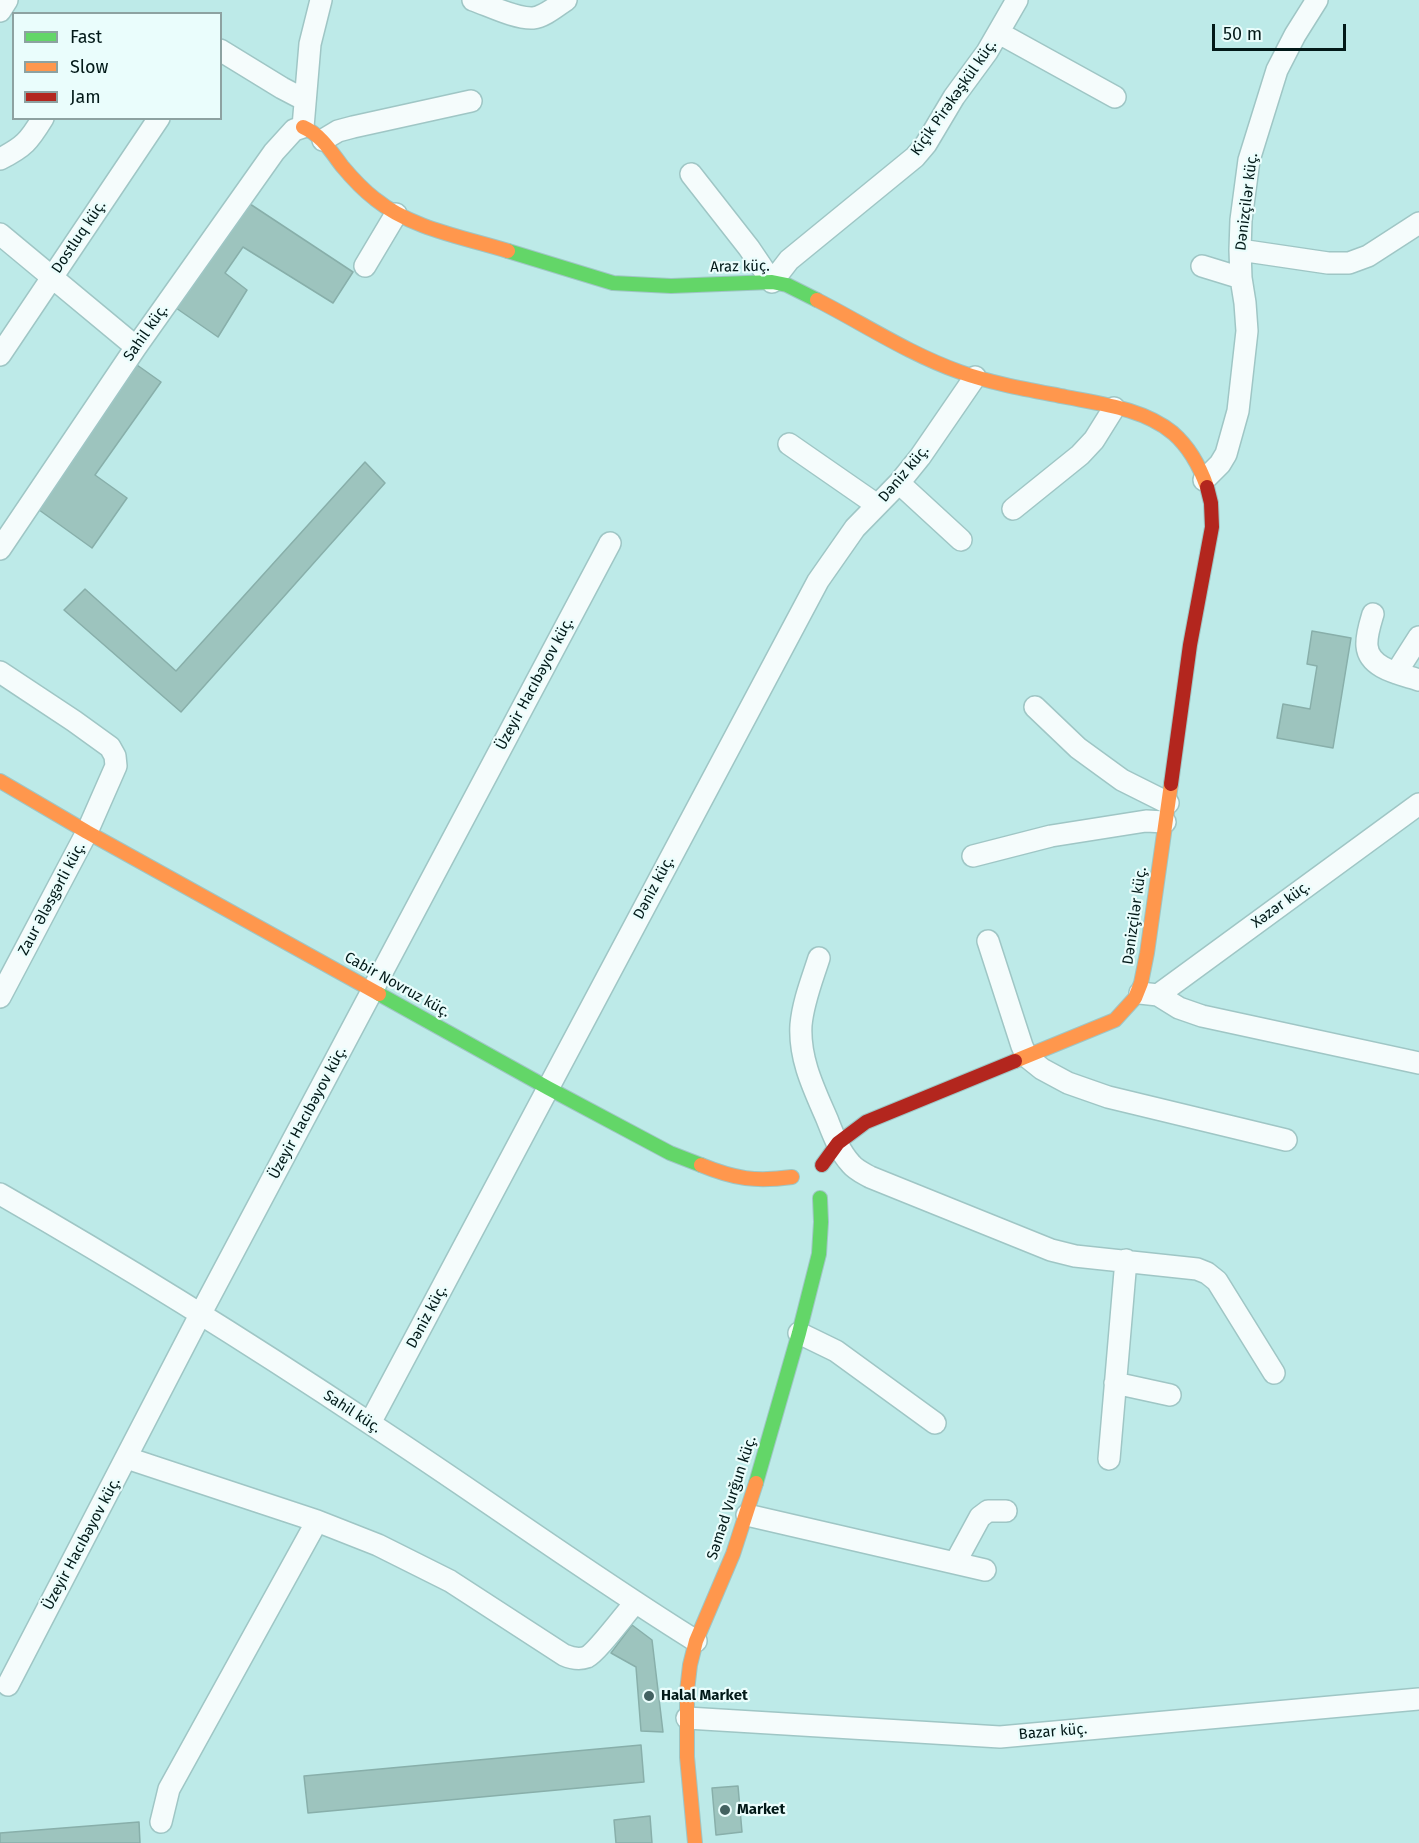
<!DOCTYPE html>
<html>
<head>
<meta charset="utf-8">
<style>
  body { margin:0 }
  #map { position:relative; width:1419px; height:1843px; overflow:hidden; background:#bdeae8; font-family:"Fira Sans",sans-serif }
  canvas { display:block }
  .legend { position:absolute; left:12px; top:12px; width:210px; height:108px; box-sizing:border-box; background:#eafdfc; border:2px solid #8da2a1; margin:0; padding:8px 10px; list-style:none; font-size:18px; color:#021918 }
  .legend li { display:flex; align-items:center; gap:12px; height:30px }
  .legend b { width:30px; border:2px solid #8da2a1 }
  .scale { position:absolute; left:1212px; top:24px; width:134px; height:27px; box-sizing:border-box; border:3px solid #021918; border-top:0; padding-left:8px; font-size:18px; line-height:21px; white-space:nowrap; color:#021918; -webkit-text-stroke:4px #eafdfc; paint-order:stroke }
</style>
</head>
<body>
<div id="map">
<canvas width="1419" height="1843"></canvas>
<ul class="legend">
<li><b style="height:8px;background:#63d668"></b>Fast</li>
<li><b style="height:8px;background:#ff974d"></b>Slow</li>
<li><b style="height:8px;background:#b3261e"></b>Jam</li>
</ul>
<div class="scale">50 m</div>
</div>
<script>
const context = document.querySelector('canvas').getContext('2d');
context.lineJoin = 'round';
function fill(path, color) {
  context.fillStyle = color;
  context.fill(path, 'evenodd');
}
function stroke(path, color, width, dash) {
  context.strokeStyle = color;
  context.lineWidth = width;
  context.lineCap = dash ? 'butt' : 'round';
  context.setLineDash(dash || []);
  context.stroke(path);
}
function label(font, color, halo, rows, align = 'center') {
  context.font = font + ' "Fira Sans",sans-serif';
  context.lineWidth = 4.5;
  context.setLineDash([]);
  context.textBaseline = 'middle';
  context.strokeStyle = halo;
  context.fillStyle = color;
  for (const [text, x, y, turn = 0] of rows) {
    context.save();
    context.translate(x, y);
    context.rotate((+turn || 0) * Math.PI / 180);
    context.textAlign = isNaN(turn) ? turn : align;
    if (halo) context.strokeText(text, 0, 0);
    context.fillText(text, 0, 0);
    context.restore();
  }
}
const building = new Path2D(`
  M247,202L353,272L333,303L243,247L225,273L247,290L218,337L176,308Z
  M137,365L161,382L95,475L127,498L92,548L35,507Z
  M365,462L385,483L181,712L64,610L85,589L176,671Z
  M1312,631L1351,638L1333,748L1277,738L1283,704L1310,709L1317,666L1307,664Z
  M632,1625L652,1640L663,1732L641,1731L636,1667L611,1653Z
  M641,1745L644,1782L308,1813L304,1776Z
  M738,1786L742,1832L716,1835L712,1788Z
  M650,1816L652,1843H616L614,1820Z
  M139,1822L140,1843H0V1833Z`);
const street = new Path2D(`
  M473,0C490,6 516,19 533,18C544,17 557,6 566,0
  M0,11L7,0
  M999,33L1115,97
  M220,50L282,88L305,100
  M323,140L338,131L353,127L471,101
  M0,159C24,147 29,141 43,118
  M691,174L749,248L772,282L789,260L915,157L926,144L954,97L987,52L1017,0
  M0,234L136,347
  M1240,250L1328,263H1349L1368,256L1419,223
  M365,266L396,214
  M1202,266L1241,278
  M0,355L159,118
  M789,444L877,505
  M1204,480L1220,464L1226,454L1238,411L1247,331L1245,303L1241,278L1240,250L1241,220L1249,160L1277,70L1295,35L1317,0
  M899,483L961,540
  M1013,509L1080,455L1094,440L1114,408
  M0,549L136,347L274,152L294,130L303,127L310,44L321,0
  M1373,614C1370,624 1366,636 1367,646C1369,669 1401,674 1419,680
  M0,672L74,721L110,747L115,756L116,766L87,832L0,997
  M1396,673L1419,637
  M1035,707L1078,748L1122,780L1168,803
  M973,856L1051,836L1146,821L1165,822
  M988,941L1022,1046L1027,1057L1042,1069L1068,1083L1108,1097L1286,1140
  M819,958C812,980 803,1002 801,1025C799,1059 814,1089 827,1119C833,1134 839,1151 851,1164C856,1170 863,1173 870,1177L1051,1250L1075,1256L1197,1269L1207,1273L1217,1281L1274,1373
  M1140,993L1158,995L1419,804
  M1158,995L1179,1008L1202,1016L1419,1063
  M0,1194C126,1266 249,1343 371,1424C480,1495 585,1572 696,1641
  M799,1333L836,1351L935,1423
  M1115,1383L1170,1395
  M370,1423L818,581L855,528L899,483L920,457L975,377
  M127,1458L317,1521L378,1545L450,1581L564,1655C571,1658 579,1660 587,1657C597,1652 625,1614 635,1603
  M1109,1459L1126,1260
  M747,1515L985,1570
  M955,1563L980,1517L988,1511H1006
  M8,1685L201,1313L610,543
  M687,1718L1000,1737L1419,1699
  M161,1822L169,1789L317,1521`);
const fast = new Path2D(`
  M508,251L613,283L671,286L772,282L787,285L817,300
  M379,994L548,1088L670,1153L701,1165
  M756,1483L799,1333L819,1254L821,1222L820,1198`);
const slow = new Path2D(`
  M303,127C321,135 330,150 342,166C352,178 362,189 375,199C412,229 463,237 508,251
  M817,300C864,324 909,354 960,372C994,384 1030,390 1066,397C1102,404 1144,409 1173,433C1189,447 1200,467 1207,487
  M0,781L87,832L379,994
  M1015,1061L1115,1020L1135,998L1141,983L1147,953L1171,784
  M701,1165C735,1179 756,1182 792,1177
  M695,1843L687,1757V1691L690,1665L696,1641L733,1554L756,1483`);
const jam = new Path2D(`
  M1171,784L1190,645L1212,527L1211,503L1207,487
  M822,1165L838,1143L866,1122L1015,1061`);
const markers = [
  [649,1696,6,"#436261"],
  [725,1810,6,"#436261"]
];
const streetNames = [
  ["Kiçik Pirəkəşkül küç.",954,98,-55],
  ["Dənizçilər küç.",1247,202,-83],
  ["Dostluq küç.",79,237,-56],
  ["Araz küç.",740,267,-1],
  ["Sahil küç.",146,333,-55],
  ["Dәniz küç.",904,474,-50],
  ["Üzeyir Hacıbəyov küç.",535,684,-62],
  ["Dәniz küç.",654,888,-62],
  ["Zaur Ələsgərli küç.",52,899,-62],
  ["Xəzər küç.",1281,905,-36],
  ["Dәnizçilәr küç.",1135,916,-82],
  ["Cabir Novruz küç.",397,985,29],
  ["Üzeyir Hacıbəyov küç.",308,1113,-62],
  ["Dәniz küç.",427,1317,-62],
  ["Sahil küç.",352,1412,33],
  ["Səməd Vurğun küç.",732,1498,-72],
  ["Üzeyir Hacıbəyov küç.",82,1544,-62],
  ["Bazar küç.",1053,1732,-5]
];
const poiNames = [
  ["Halal Market",661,1696],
  ["Market",737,1810]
];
fill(building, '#9dc4be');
stroke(building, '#88afaa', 1.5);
stroke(street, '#9fc6c5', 24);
stroke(fast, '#9fc6c5', 16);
stroke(slow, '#9fc6c5', 16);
stroke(jam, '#9fc6c5', 16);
stroke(street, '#f5fcfc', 21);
stroke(fast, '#63d668', 14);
stroke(slow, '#ff974d', 14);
stroke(jam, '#b3261e', 14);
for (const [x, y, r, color] of markers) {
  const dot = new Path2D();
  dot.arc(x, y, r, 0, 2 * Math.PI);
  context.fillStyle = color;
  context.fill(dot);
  stroke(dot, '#eafdfc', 2);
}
label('15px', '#021918', '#eafdfc', streetNames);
label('bold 15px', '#021918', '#eafdfc', poiNames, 'left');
</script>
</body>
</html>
